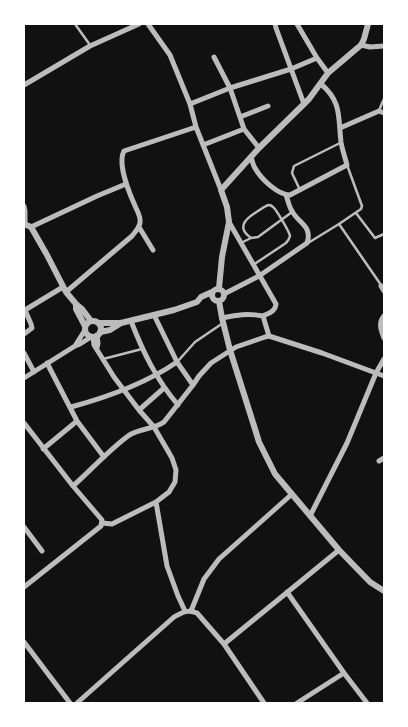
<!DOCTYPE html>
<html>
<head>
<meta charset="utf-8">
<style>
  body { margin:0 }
  #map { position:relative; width:408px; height:727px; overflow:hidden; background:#111; font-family:"Open Sans",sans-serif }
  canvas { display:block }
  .frame { position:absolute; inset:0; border:25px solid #fff; pointer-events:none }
</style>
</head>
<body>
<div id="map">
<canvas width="408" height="727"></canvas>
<div class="frame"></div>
</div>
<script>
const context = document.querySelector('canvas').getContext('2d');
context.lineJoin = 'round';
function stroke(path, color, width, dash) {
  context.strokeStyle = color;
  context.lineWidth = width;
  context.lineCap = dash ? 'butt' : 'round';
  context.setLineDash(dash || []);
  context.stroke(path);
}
const service = new Path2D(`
  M75,24L90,45
  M379,111L382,103L384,99
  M300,190L292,173L294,166L340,143
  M356,213L375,238L384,234
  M339,224L381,285
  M241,243L251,238
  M308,243L339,224L361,209L362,206L347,165
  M253,265L286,243C288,241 289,240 290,236C290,233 276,209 273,207C272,206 270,205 269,205C264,206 260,210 255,213C244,220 237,228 251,238L258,237L292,212
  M103,359L142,349
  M178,361L195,342L223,323`);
const minor = new Path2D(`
  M148,24L170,55L190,104L196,127L221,190
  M275,24L276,28L304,104
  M297,24L317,58L328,73
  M361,45L370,47L384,46
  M214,57L230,88L244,129L259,148
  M24,85L90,46L139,24
  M190,104L230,88L291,69L317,58
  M240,117L268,106
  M340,128L379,111L384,113
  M203,145L244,129
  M251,157C252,160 253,165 255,168C261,179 278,195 290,195L347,165C345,157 342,149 341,142C338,117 342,102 321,84
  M24,206L25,211V224
  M229,222L276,304C275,312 269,313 263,316L269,336
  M31,227L97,196L126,184
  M139,227L153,250
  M381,286L384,291
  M66,292L132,236C135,232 139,228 140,223C141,218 138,212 136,208C130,195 117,164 124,151L196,127
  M224,294L259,276L307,243C313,226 298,223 292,211C289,207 288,200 286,195
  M154,315L177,362L193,385
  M384,316C378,323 381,330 384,338
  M222,318C237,315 247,313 263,316
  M131,321C143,352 156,379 178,405
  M24,334L32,328L31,324L25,310L63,287
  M93,337L94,345L114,377L139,410L154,427L172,458L176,470L175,482L169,492L156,502L112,524L102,523
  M75,346L85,330
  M97,348L98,343L97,335
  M24,353L34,372
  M47,363L77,421L104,457
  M24,378L75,346L80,344L91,337
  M71,407C108,397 145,384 177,362
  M139,410L164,388
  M24,423L73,486L102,520L101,526L24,587
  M43,449L77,421
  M379,461L384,458
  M73,486C91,470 108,451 128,436C139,428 153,430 164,422L193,385L199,376L211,363L236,347L265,337L269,336L322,353L384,376
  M156,502L167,566L178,596L185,611
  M310,516L347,443L376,373L384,359
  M24,527L42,551
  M287,592L344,673L367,703
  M191,611L204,579L219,559L292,494
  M24,642L70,703
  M224,644L339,550
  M77,703L174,617C183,612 188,609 197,613L224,644L264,703
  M297,703L344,673`);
const tertiary = new Path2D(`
  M24,224L31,227L47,255L66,292L76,304L82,309L91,321
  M219,288L222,257L229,222L227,207L221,190L259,148L309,99L328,73L361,45L364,39L368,24
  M212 295a6 6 0 1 1 12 0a6 6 0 1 1-12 0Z
  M219,301L222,318L230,350L255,429L259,442L275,474L339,550L370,582L384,591
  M76,304V309L85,326
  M85 329a8 8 0 1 1 16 0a8 8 0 1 1-16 0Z
  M98,323H121L174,310L197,302L201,297L212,292
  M100,332L110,330L121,323`);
stroke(service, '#bcbcbc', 2.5);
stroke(minor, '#bcbcbc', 5);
stroke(tertiary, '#bcbcbc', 6);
</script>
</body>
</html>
